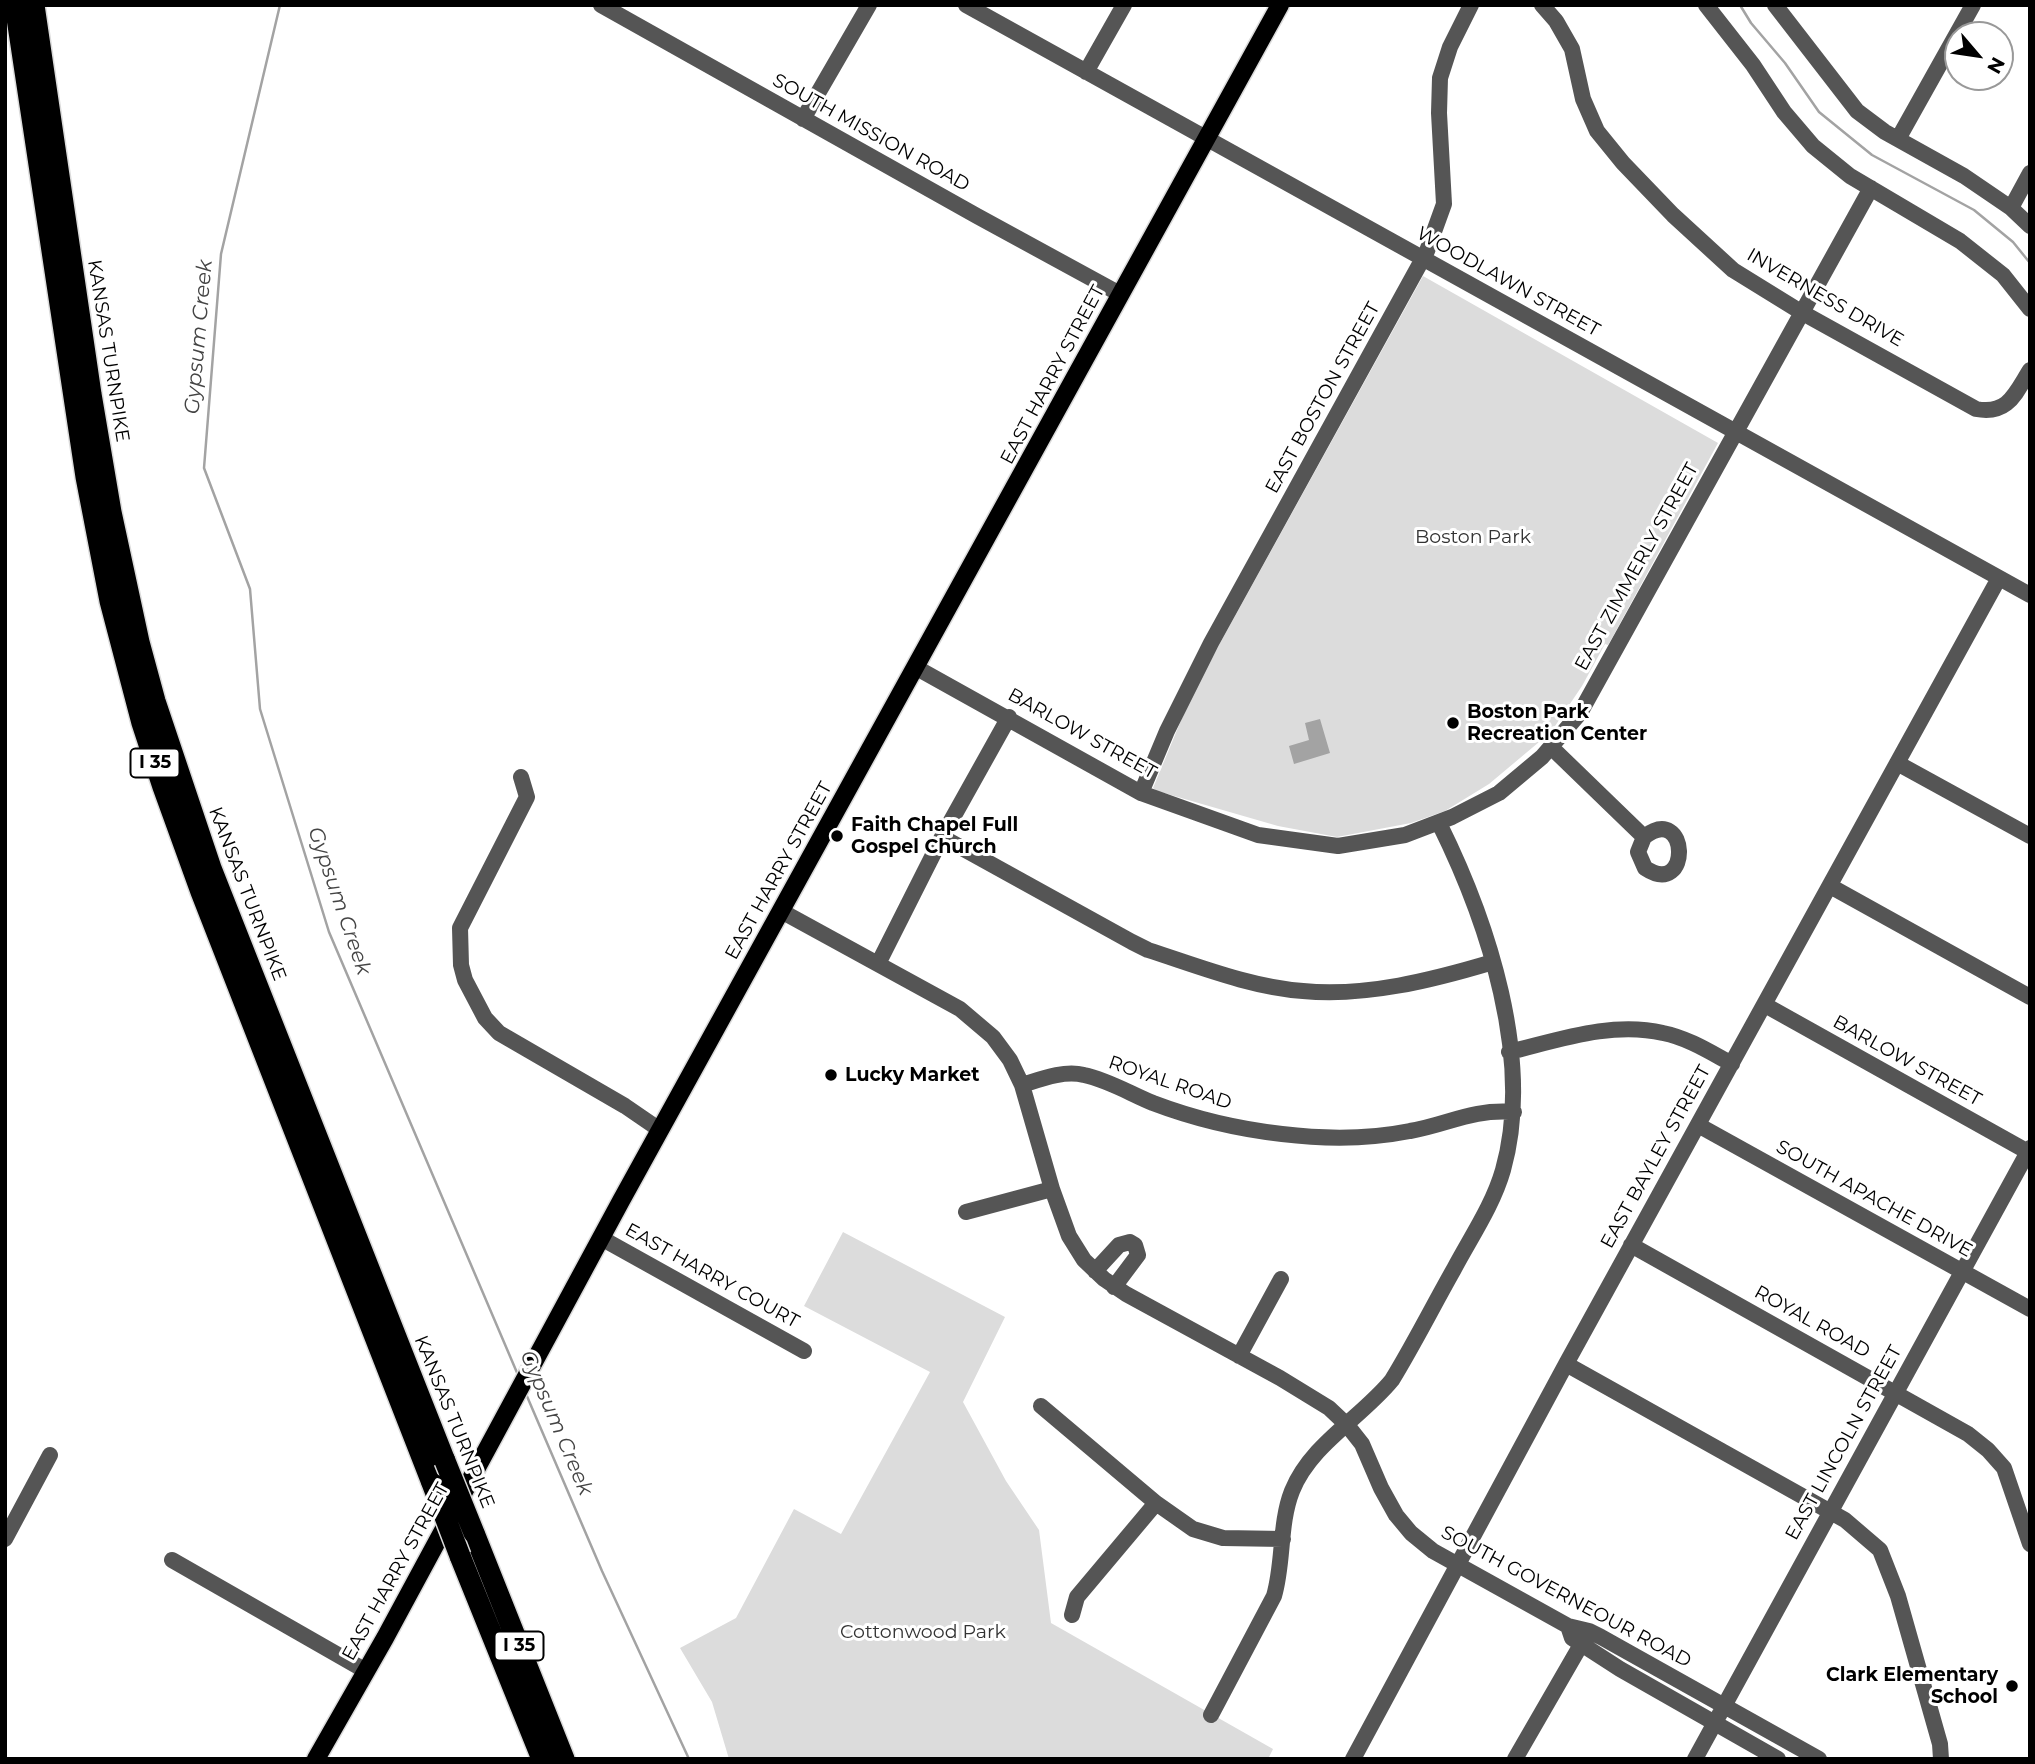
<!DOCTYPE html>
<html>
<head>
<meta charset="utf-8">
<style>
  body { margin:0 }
  #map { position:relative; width:2035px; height:1764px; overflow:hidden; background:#fff; font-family:Montserrat,sans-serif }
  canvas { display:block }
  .frame { position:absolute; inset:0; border:7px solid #000; pointer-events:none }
  .north { position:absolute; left:1944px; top:21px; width:70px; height:70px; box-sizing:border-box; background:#fff; border:2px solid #999; border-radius:50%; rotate:119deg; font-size:19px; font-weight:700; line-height:28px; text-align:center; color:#000 }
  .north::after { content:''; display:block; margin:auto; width:24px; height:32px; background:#000; clip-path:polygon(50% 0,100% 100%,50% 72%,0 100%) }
</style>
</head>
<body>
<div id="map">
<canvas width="2035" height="1764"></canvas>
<div class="frame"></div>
<div class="north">N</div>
</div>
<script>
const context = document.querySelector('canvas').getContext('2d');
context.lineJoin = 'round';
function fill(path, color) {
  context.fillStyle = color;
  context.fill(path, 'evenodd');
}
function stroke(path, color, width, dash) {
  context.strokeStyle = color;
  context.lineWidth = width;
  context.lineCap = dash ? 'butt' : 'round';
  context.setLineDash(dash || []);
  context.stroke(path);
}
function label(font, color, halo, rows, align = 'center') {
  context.font = font + ' Montserrat,sans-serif';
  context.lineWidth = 6;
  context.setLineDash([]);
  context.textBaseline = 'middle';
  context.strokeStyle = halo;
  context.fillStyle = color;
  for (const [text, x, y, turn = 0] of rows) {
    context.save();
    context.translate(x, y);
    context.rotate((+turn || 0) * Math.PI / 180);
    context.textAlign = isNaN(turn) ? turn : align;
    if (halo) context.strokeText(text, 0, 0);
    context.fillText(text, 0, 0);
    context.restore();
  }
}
const green = new Path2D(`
  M1423,276L1718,443L1612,638L1608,645L1605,644L1582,686L1551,732L1489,784L1445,811L1411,823L1337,837L1278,826L1157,791L1153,788L1192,694Z
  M843,1232L1005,1317L963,1402L1006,1481L1039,1530L1051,1623L1273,1749L1268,1759H729L712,1702L680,1648L736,1618L794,1509L841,1534L930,1372L804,1306Z`);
const water = new Path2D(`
  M1320,719L1330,753L1294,764L1289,746L1309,740L1305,723Z`);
const stream = new Path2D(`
  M280,5L221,254L204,468L250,589L260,709L329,932L518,1375
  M1740,5L1751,23L1785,63L1819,112L1872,155L1974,210L2013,242L2030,263
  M526,1394L602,1571L689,1759`);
const minor = new Path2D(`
  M601,5L977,216L1120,294
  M966,5L2030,595
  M1542,5L1556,21L1572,49L1583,99L1597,131L1623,163L1673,215L1733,270L1801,312L1976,409C2008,415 2015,394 2030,370
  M1706,5L1753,65L1784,112L1813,146L1850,176L1960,241L2003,275L2030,309
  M1775,5L1857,111L1885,132L1964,176L2011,208L2030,226
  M1086,72L1124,5
  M803,119L869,5
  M1898,139L1973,5
  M2011,208L2030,173
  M915,667L1141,793L1258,835L1338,846L1405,835L1452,817L1499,793L1542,757L1580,713L1871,188
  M1551,747L1644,837L1638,852L1645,868C1692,899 1689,802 1644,837
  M1897,763L2030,836
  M521,777L527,797L460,928L461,965L465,980L485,1018L499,1033L625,1106L660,1130
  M1141,793L1167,731L1211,643L1427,251L1444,204L1439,113L1440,78L1450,47L1471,5
  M942,837L1132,942L1148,950C1198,966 1250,987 1303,991C1366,997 1433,980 1493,962
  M1830,886L2030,997
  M781,911L960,1009L993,1037L1010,1060L1022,1085L1052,1189L1069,1236L1084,1260L1104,1279L1126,1294L1280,1378L1329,1408L1347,1425L1362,1444L1381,1488L1396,1515L1411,1533L1433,1551L1568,1626L1589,1631L1601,1637L1819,1759
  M878,964L942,837L1009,717
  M1765,1005L2030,1153
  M1509,1052C1559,1040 1612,1021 1663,1033C1688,1038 1710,1052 1732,1064
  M1022,1085C1041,1079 1064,1070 1084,1075C1108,1080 1131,1094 1153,1103C1195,1119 1238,1129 1282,1134C1323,1139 1370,1139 1410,1131C1450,1124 1470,1109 1514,1112
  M1698,1125L2030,1309
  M966,1212L1052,1189
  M601,1238L804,1351
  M1631,1245L1968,1434L1988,1450L2004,1468L2030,1544
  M1095,1271L1119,1245L1130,1242L1135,1245L1138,1255L1114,1287
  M1239,1356L1281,1279
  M1566,1364L1845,1520L1880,1550L1898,1596L1940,1744L1941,1759
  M1041,1406L1156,1503L1193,1529L1223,1538L1283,1539
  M5,1539L50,1455
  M172,1560L366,1671
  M1072,1615L1077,1597L1156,1503
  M1568,1626L1572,1638L1620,1669L1778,1759
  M1211,1715L1274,1596C1284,1562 1279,1524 1292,1491C1311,1444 1361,1418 1392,1380C1414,1344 1433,1306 1454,1269C1471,1237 1493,1205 1503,1170C1534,1060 1488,922 1439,823
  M1353,1759L1566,1364L1999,578
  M1515,1759L1586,1636
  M1695,1759L2030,1148`);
const major = new Path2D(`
  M316,1759L385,1638L622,1199L1280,5`);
const highway = new Path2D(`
  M15,5L86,477L110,601L142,723L163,787L201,892L432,1483
  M34,5L91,394L111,512L139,642L155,701L211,868L445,1461
  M474,1533L564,1759
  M460,1556L542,1759`);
const highwayBridge = new Path2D(`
  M445,1461L474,1533
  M432,1483L460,1556`);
const markers = [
  [1453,723,7,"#000"],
  [837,836,7,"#000"],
  [831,1075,7,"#000"],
  [2012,1686,7,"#000"]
];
const shields = [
  [155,763,49],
  [519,1646,49]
];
const shieldNames = [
  ["I 35",155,763],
  ["I 35",519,1646]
];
const streetNames = [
  ["SOUTH MISSION ROAD",871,133,29],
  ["WOODLAWN STREET",1508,282,29],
  ["INVERNESS DRIVE",1825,298,30],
  ["KANSAS TURNPIKE",108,351,81],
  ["EAST HARRY STREET",1053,375,-62],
  ["EAST BOSTON STREET",1323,398,-61],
  ["EAST ZIMMERLY STREET",1637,567,-61],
  ["BARLOW STREET",1082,734,29],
  ["EAST HARRY STREET",779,871,-61],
  ["KANSAS TURNPIKE",247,894,69],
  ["BARLOW STREET",1907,1061,29],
  ["ROYAL ROAD",1170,1083,19],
  ["EAST BAYLEY STREET",1656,1157,-61],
  ["SOUTH APACHE DRIVE",1874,1199,29],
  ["EAST HARRY COURT",712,1276,29],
  ["ROYAL ROAD",1812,1322,29],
  ["KANSAS TURNPIKE",454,1422,68],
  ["EAST LINCOLN STREET",1844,1443,-61],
  ["EAST HARRY STREET",396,1572,-61],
  ["SOUTH GOVERNEOUR ROAD",1566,1597,28]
];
const parkNames = [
  ["Boston Park",1473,537],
  ["Cottonwood Park",923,1632]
];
const poiNames = [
  ["Boston Park",1467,712],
  ["Recreation Center",1467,734],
  ["Faith Chapel Full",851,825],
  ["Gospel Church",851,847],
  ["Lucky Market",845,1075],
  ["Clark Elementary",1998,1675,"right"],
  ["School",1998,1697,"right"]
];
const waterNames = [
  ["Gypsum Creek",199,337,-85],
  ["Gypsum Creek",339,901,71],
  ["Gypsum Creek",556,1423,67]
];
fill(green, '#dcdcdc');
fill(water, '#a3a3a3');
stroke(stream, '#a3a3a3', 2.5);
stroke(major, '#dbdbdb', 21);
stroke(highway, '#dbdbdb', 24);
stroke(minor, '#555', 16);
stroke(major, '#000', 18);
stroke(highway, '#000', 21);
stroke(highwayBridge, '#dbdbdb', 24, []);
stroke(highwayBridge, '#000', 21);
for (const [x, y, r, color] of markers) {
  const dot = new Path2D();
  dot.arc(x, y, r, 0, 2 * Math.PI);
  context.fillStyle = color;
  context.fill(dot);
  stroke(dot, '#fff', 2.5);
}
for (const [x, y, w] of shields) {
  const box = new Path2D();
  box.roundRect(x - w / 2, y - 14.5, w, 29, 5);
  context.fillStyle = '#fff';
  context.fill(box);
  stroke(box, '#000', 2);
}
label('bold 18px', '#000', null, shieldNames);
label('19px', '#000', '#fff', streetNames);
label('19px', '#333', '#fff', parkNames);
label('bold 19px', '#000', '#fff', poiNames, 'left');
label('italic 21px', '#444', '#fff', waterNames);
</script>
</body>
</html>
